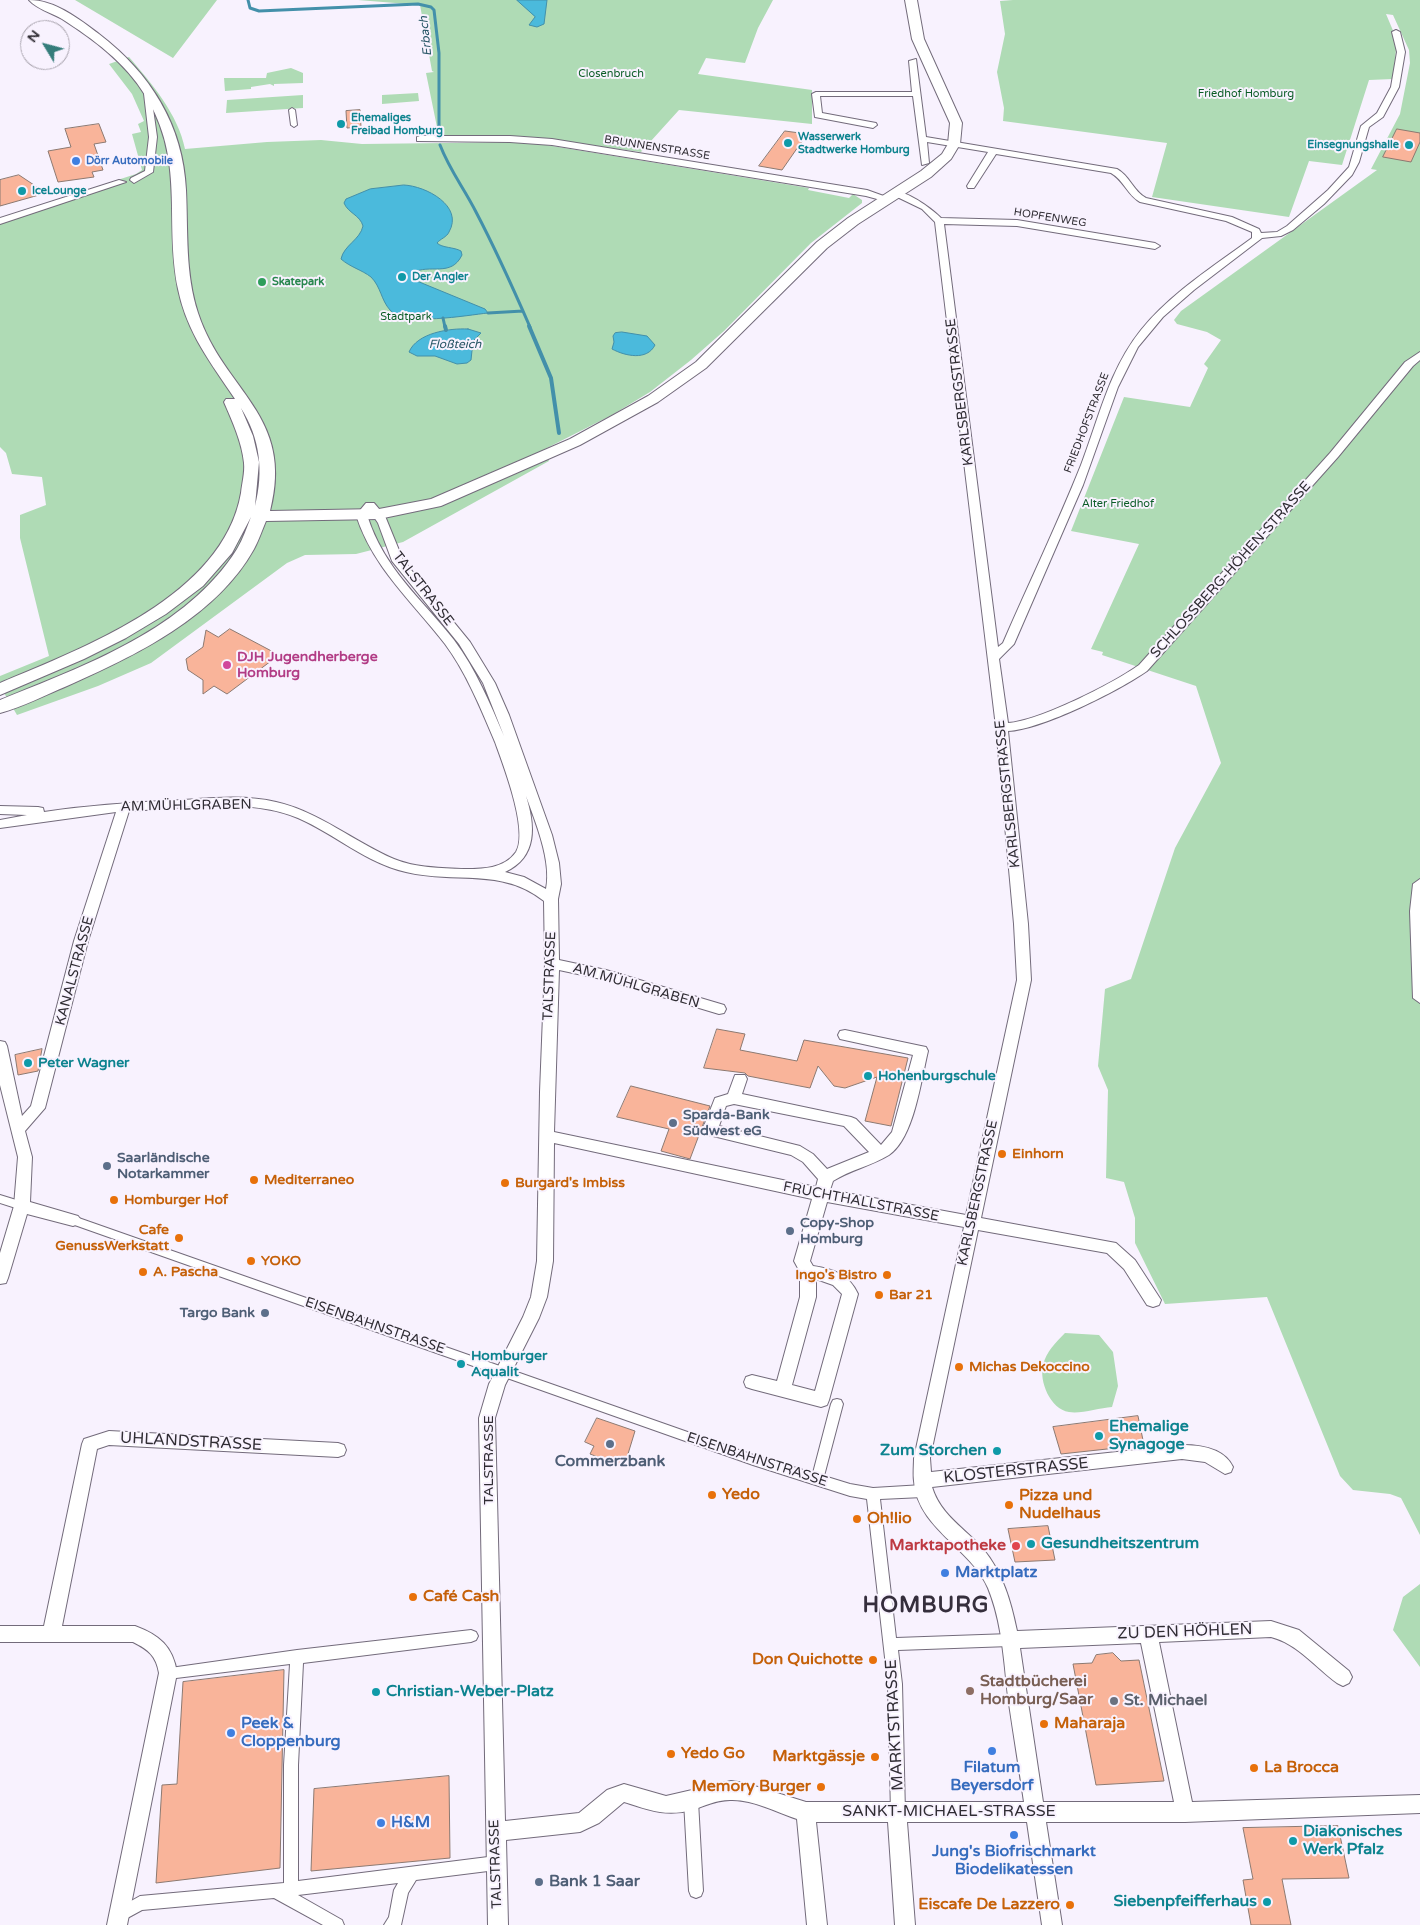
<!DOCTYPE html>
<html>
<head>
<meta charset="utf-8">
<style>
  body { margin:0 }
  #map { position:relative; width:1420px; height:1925px; overflow:hidden; background:#f8f2fe; font-family:"Varela Round",sans-serif }
  canvas { display:block }
  .north { position:absolute; left:20px; top:20px; width:50px; height:50px; box-sizing:border-box; background:#f8f2fe; border:1px solid #a8a3ad; border-radius:50%; rotate:307deg; font-size:14px; font-weight:700; line-height:20px; text-align:center; color:#302d34 }
  .north::after { content:''; display:block; margin:auto; width:18px; height:22px; background:#357d7b; clip-path:polygon(50% 0,100% 100%,50% 72%,0 100%) }
</style>
</head>
<body>
<div id="map">
<canvas width="1420" height="1925"></canvas>
<div class="north">N</div>
</div>
<script>
const context = document.querySelector('canvas').getContext('2d');
context.lineJoin = 'round';
function fill(path, color) {
  context.fillStyle = color;
  context.fill(path, 'evenodd');
}
function stroke(path, color, width, dash) {
  context.strokeStyle = color;
  context.lineWidth = width;
  context.lineCap = dash ? 'butt' : 'round';
  context.setLineDash(dash || []);
  context.stroke(path);
}
function label(font, color, halo, rows, align = 'center') {
  context.font = font + ' "Varela Round",sans-serif';
  context.lineWidth = 4;
  context.setLineDash([]);
  context.textBaseline = 'middle';
  context.strokeStyle = halo;
  context.fillStyle = color;
  for (const [text, x, y, turn = 0] of rows) {
    context.save();
    context.translate(x, y);
    context.rotate((+turn || 0) * Math.PI / 180);
    context.textAlign = isNaN(turn) ? turn : align;
    if (halo) context.strokeText(text, 0, 0);
    context.fillText(text, 0, 0);
    context.restore();
  }
}
const green = new Path2D(`
  M75,0H217L173,58Z
  M358,0H773L758,28L745,63L706,58L698,74L812,90V124L679,110L641,152L543,139L439,137L426,73L434,72L432,71L420,5Z
  M1013,0H1420V1535L1401,1498L1390,1494L1353,1490L1340,1476L1267,1297L1165,1304L1135,1243V1218L1124,1182L1106,1178L1108,1090L1098,1066L1105,989L1131,979L1175,848L1221,763L1196,686L1102,655L1103,652L1091,649L1139,544L1071,531L1124,397L1190,407L1208,368L1204,364L1221,340L1207,332L1177,324L1174,320L1181,311L1377,170L1371,169L1400,114L1410,63L1409,50L1393,15L1386,14L1397,40L1393,79L1369,80L1342,165L1309,161L1289,217L1152,197L1167,143L1003,121L1004,108L997,72L1005,34L1000,1Z
  M129,57C152,84 178,114 185,149L267,142L321,140L362,144L528,142L809,188L808,190L849,198L853,194L862,200V203L811,243L724,331L691,360L650,392L612,415L545,449L549,461L403,542L356,554L305,555L287,563L151,663L98,686L17,715L0,686V676L49,656L20,538V515L46,505L42,477L12,474L6,453L0,447V218L136,174L142,170L132,134L141,132L138,124L144,121L132,94L109,64Z
  M291,68L303,73V83L274,84V86L270,84L251,87V89L225,91L224,78H266L267,73Z
  M418,93L419,101L382,104V95Z
  M303,95V108L226,113L227,100Z
  M1065,1333L1099,1335L1113,1352L1118,1386L1112,1407C1099,1408 1081,1414 1069,1412C1050,1409 1039,1381 1043,1365C1046,1352 1056,1342 1065,1333Z
  M1420,1584V1667L1393,1630L1403,1597Z`);
const water = new Path2D(`
  M517,0H547L544,24L537,27L529,25L535,17Z
  M404,185C426,186 464,206 449,232C447,237 440,239 437,243C442,248 454,247 461,251L462,255C451,278 430,263 412,273V279L485,309L488,313C468,315 403,327 390,310C381,300 381,287 371,277C362,270 350,267 341,259C344,245 360,240 363,226C360,215 348,213 344,203L346,199L370,189Z
  M468,329L481,333L473,341L471,360L467,363L457,364L435,356H417L409,352C417,333 449,328 468,329Z
  M622,332L647,336L655,345C647,361 625,356 612,349L614,342L613,336L615,333Z`);
const streamFar1 = new Path2D(`
  M248,0L250,8L259,11L418,4L431,7L434,10L439,53V135
  M440,145C450,171 464,188 476,212C496,250 513,288 530,327
  M488,313L523,311
  M443,318L445,327`);
const stream = new Path2D(`
  M445,326L446,330
  M529,326L551,378L559,433`);
const building = new Path2D(`
  M360,110L361,127L347,128L346,111Z
  M99,124L106,142L94,144L103,170L92,172L94,177L58,182L48,151L71,147L65,129Z
  M1397,129L1420,133V142L1411,162L1383,157Z
  M785,131L807,134L782,170L759,166Z
  M19,175L46,193L0,206V180Z
  M230,629L279,655L227,694L214,686L203,694V680L188,670L186,659L203,647L206,630L218,637Z
  M717,1029L745,1034L740,1050L797,1061L804,1040L908,1058L891,1126L865,1121L877,1077L845,1088L834,1086L818,1066L810,1088L748,1076L745,1073L704,1068Z
  M42,1049L38,1071L18,1075L15,1055Z
  M631,1086L710,1106L690,1159L661,1151L669,1129L617,1117Z
  M1138,1416L1144,1445L1061,1454L1053,1427Z
  M597,1418L635,1431L624,1467L590,1454L594,1446L585,1442Z
  M1048,1526L1055,1560L1015,1562L1008,1529Z
  M1113,1653L1121,1661L1139,1660L1164,1781L1096,1785L1073,1664L1092,1663L1096,1655Z
  M284,1670L280,1868L156,1883L162,1785L177,1784L183,1682Z
  M449,1776L450,1858L311,1871L314,1789Z
  M1338,1826L1349,1878L1282,1879L1291,1925H1251L1243,1880L1253,1879L1243,1828Z`);
const pedestrian = new Path2D(`
  M292,108L295,110L297,125L294,127L291,125L289,110Z
  M0,1195L26,1203L28,1206L26,1209L22,1210L0,1203Z
  M73,1216L753,1455L813,1473L831,1404L833,1400L837,1399L841,1400L843,1404L824,1476L850,1484L873,1488L923,1485L927,1487L929,1491L927,1495L923,1497L880,1499L896,1638L1010,1634L1015,1636L1017,1640L1015,1644L1010,1646L898,1650L902,1684L905,1813L903,1818L898,1820L893,1818L891,1813L888,1684L867,1499L850,1496L753,1465L69,1223L67,1220L69,1217Z
  M471,1630L476,1632L478,1636L476,1640L471,1642L303,1663L298,1765V1881L496,1856L501,1858L503,1863L501,1868L496,1870L416,1880L408,1893L401,1925H384L389,1917L394,1890L398,1883L298,1895L342,1920L344,1925H323L274,1898L142,1910L120,1922L115,1920L113,1915L115,1910L140,1896L284,1883V1765L290,1664L168,1679L163,1677L161,1673L163,1669L297,1650Z
  M691,1794L696,1796L698,1801L703,1891L701,1896L696,1898L691,1896L689,1891L684,1801L686,1796Z`);
const minor = new Path2D(`
  M1396,30L1400,32L1405,52L1399,87L1383,117L1369,127L1359,162L1352,175L1324,204L1293,230L1281,236L1262,238L1194,290L1163,317L1138,347L1118,387L1083,485L1014,644L999,659L1008,723C1039,721 1112,684 1139,665L1330,453L1405,362L1420,352V360L1413,366L1338,457L1147,671C1118,691 1043,729 1008,731L1028,924L1031,980L981,1218L1116,1243L1135,1260L1161,1300L1159,1305L1153,1307L1147,1305L1124,1269L1107,1253L978,1230L930,1458L931,1472L1182,1445C1201,1445 1224,1448 1233,1467L1231,1472L1225,1474L1205,1462L1182,1459L932,1487C941,1516 965,1528 983,1549C1003,1573 1011,1602 1017,1631L1271,1621L1299,1630L1349,1671L1352,1677L1349,1683L1343,1686L1337,1683C1315,1667 1298,1644 1271,1637L1159,1642L1192,1802L1420,1795V1813L1185,1822H1046L1062,1925H1042L1027,1822H907L915,1925H895L888,1822H816L827,1925H807L797,1819C776,1812 752,1799 730,1800C716,1800 705,1806 692,1810C666,1817 649,1810 624,1802L599,1823L580,1832L506,1840L508,1925H488L479,1418L489,1384L523,1317L531,1297L537,1261L540,1092L545,964L544,901C502,867 455,884 406,872C366,863 335,834 298,818C247,797 183,808 129,811L88,941L45,1108L25,1131L32,1157L30,1202L78,1216L81,1220L78,1224L73,1226L27,1214L8,1278L6,1283L0,1284V1253L14,1206L18,1157L0,1085V1041L5,1042L7,1046L22,1116L31,1106L74,941L116,812L0,828V820L27,815L0,814V806L38,807L43,808L44,812C90,805 137,802 184,800C214,798 246,795 276,802C320,812 354,842 394,859C416,868 440,868 464,869C482,869 504,869 516,852C529,831 503,764 495,742C481,709 466,672 445,644C412,601 373,568 356,515L366,503H374L385,516L403,560L470,642L495,683L509,715L552,835L559,863L561,884L558,899L559,960L606,970L724,1005L726,1009L724,1013L719,1014L606,980L559,970L554,1132L816,1187L818,1179L803,1162L791,1155L709,1135L704,1126L715,1098L728,1094L735,1075H745L747,1079L742,1094L851,1117L856,1119L881,1145L892,1132L913,1055L840,1039L838,1035L840,1031L845,1030L921,1046L926,1047L928,1051C921,1080 914,1138 889,1155C871,1166 850,1170 833,1181L830,1190L966,1215L1017,980L1014,924L996,727L935,222L922,209L891,194C901,185 933,210 941,218L1017,220L1155,243L1160,246L1155,249L1017,226L944,224L998,647L1003,643C1029,583 1057,525 1081,465C1099,418 1109,370 1141,330C1171,293 1214,266 1252,238V232L1226,221L1140,202C1127,195 1124,180 1111,173L996,154L974,188H968L967,186L988,152L927,142L929,163L922,165L913,96H820L822,113L876,123L877,125L873,128L815,117L812,94L816,92H912L909,61L916,59L926,137L1117,169C1130,176 1133,191 1146,198L1232,217L1259,229L1261,233L1277,232L1287,226L1328,190L1349,167L1361,126L1377,113L1391,87L1397,52L1392,32ZM370,511L378,523L392,561L459,644L483,683L504,736C490,704 476,669 454,640C421,598 384,569 367,515ZM526,796C535,821 552,861 546,889L524,877L505,872C538,857 535,825 526,796ZM734,1104L844,1126L869,1152L827,1169L813,1154L800,1146L719,1126L726,1106ZM554,1143L812,1199L794,1261L800,1272V1297L777,1381L752,1375L746,1377L744,1382L746,1387L752,1389L821,1407L827,1405L829,1400L858,1294C849,1274 833,1269 813,1266L810,1261L827,1202L964,1227L914,1458C914,1465 913,1474 914,1481C917,1528 971,1548 988,1588C1002,1622 1004,1661 1008,1697C1013,1732 1019,1767 1024,1802H806L745,1783L731,1781L666,1796L624,1784L607,1790L579,1813L505,1821L495,1418L505,1385L539,1318L547,1297L553,1261ZM816,1279L833,1285L842,1294L815,1391L792,1385L816,1297ZM1141,1643L1174,1802H1043L1020,1648Z
  M143,85L150,87L157,137L153,172L134,183L130,180L131,178L145,171L149,137Z
  M420,136H510L552,139L867,190L892,199L888,202L866,196L552,145L510,142L417,141V137Z
  M119,180L126,182L0,224V218Z
  M1420,879V1003L1413,998L1410,911L1413,884Z
  M109,1431L338,1443L344,1445L346,1450L344,1455L338,1457L109,1445L97,1449L62,1626H135C159,1635 173,1646 177,1673L127,1925H107L159,1673C156,1656 149,1650 133,1642H0V1626H44L82,1444L84,1439Z`);
const secondary = new Path2D(`
  M29,0C55,0 79,19 99,34C150,73 183,125 186,190C188,232 185,273 198,313C224,392 295,415 270,511L379,509L431,499L570,439L648,396L696,362L817,242L848,218L921,171L942,154L948,144L950,123L912,39L905,0H917L924,39L962,123L960,144L951,159L931,177L858,224L827,248L706,368L658,402L580,445L441,506L379,519L266,521C262,530 259,540 254,549C216,617 135,656 67,686C45,695 23,707 0,713V700C84,666 187,629 237,549C243,539 247,527 251,517L232,553L203,586L166,614L126,638L84,659L0,695V683C85,647 223,596 241,493C242,483 245,473 244,463C242,442 232,421 224,402L226,399H235C211,363 187,333 178,289C164,219 186,161 145,95C125,62 93,39 62,19C52,13 37,9 29,0ZM241,408C260,438 264,471 255,506L259,462L253,436Z`);
const markers = [
  [341,124,5,"#0f9aa8"],
  [788,143,5,"#0f9aa8"],
  [1409,145,5,"#0f9aa8"],
  [76,161,5,"#3f7fe0"],
  [22,191,5,"#0f9aa8"],
  [402,277,5,"#0f9aa8"],
  [262,282,5,"#2e9e5b"],
  [227,665,5,"#d1479c"],
  [28,1063,5,"#0f9aa8"],
  [868,1076,5,"#0f9aa8"],
  [673,1123,5,"#5c6f8a"],
  [1002,1154,5,"#e8710a"],
  [107,1166,5,"#5c6f8a"],
  [254,1180,5,"#e8710a"],
  [505,1183,5,"#e8710a"],
  [114,1200,5,"#e8710a"],
  [790,1231,5,"#5c6f8a"],
  [179,1238,5,"#e8710a"],
  [251,1261,5,"#e8710a"],
  [143,1272,5,"#e8710a"],
  [887,1275,5,"#e8710a"],
  [879,1295,5,"#e8710a"],
  [265,1313,5,"#5c6f8a"],
  [461,1364,5,"#0f9aa8"],
  [959,1367,5,"#e8710a"],
  [1099,1436,5,"#0f9aa8"],
  [610,1444,5,"#5c6f8a"],
  [997,1451,5,"#0f9aa8"],
  [712,1495,5,"#e8710a"],
  [1009,1505,5,"#e8710a"],
  [857,1519,5,"#e8710a"],
  [1031,1544,5,"#0f9aa8"],
  [1016,1546,5,"#e0444e"],
  [945,1573,5,"#3f7fe0"],
  [413,1597,5,"#e8710a"],
  [873,1660,5,"#e8710a"],
  [970,1691,5,"#8d6e63"],
  [376,1692,5,"#0f9aa8"],
  [1114,1701,5,"#6b7280"],
  [1044,1724,5,"#e8710a"],
  [231,1733,5,"#3f7fe0"],
  [992,1751,5,"#3f7fe0"],
  [671,1754,5,"#e8710a"],
  [875,1757,5,"#e8710a"],
  [1254,1768,5,"#e8710a"],
  [821,1787,5,"#e8710a"],
  [381,1823,5,"#3f7fe0"],
  [1014,1835,5,"#3f7fe0"],
  [1293,1841,5,"#0f9aa8"],
  [539,1882,5,"#5c6f8a"],
  [1267,1902,5,"#0f9aa8"],
  [1070,1905,5,"#e8710a"]
];
const farParknames = [
  ["Closenbruch",611,74],
  ["Friedhof Homburg",1246,94],
  ["Stadtpark",406,317],
  ["Alter Friedhof",1118,504]
];
const farCulturenames = [
  ["Ehemaliges",351,118],
  ["Freibad Homburg",351,131],
  ["Wasserwerk",798,137],
  ["Stadtwerke Homburg",798,150],
  ["Einsegnungshalle",1399,145,"right"],
  ["IceLounge",32,191],
  ["Der Angler",412,277]
];
const farStreetnames = [
  ["BRUNNENSTRASSE",657,148,9],
  ["HOPFENWEG",1050,218,9],
  ["FRIEDHOFSTRASSE",1087,423,-69]
];
const farShopnames = [
  ["Dörr Automobile",86,161]
];
const farLeisurenames = [
  ["Skatepark",272,282]
];
const farWaternames = [
  ["Erbach",426,36,-96],
  ["Floßteich",455,345]
];
const streetNames = [
  ["KARLSBERGSTRASSE",960,392,-97],
  ["SCHLOSSBERG-HÖHEN-STRASSE",1231,570,-48],
  ["TALSTRASSE",423,589,52],
  ["KARLSBERGSTRASSE",1008,794,-96],
  ["AM MÜHLGRABEN",186,806,-1],
  ["KANALSTRASSE",75,971,-75],
  ["TALSTRASSE",550,976,-88],
  ["AM MÜHLGRABEN",636,986,16],
  ["KARLSBERGSTRASSE",978,1193,-78],
  ["FRUCHTHALLSTRASSE",861,1202,11],
  ["EISENBAHNSTRASSE",375,1326,19],
  ["TALSTRASSE",489,1460,-90],
  ["EISENBAHNSTRASSE",757,1460,18],
  ["TALSTRASSE",496,1864,-92]
];
const hotelNames = [
  ["DJH Jugendherberge",237,657],
  ["Homburg",237,673]
];
const cultureNames = [
  ["Peter Wagner",38,1063],
  ["Hohenburgschule",878,1076],
  ["Homburger",471,1356],
  ["Aqualit",471,1372]
];
const serviceNames = [
  ["Sparda-Bank",683,1115],
  ["Südwest eG",683,1131],
  ["Saarländische",117,1158],
  ["Notarkammer",117,1174],
  ["Copy-Shop",800,1223],
  ["Homburg",800,1239],
  ["Targo Bank",255,1313,"right"]
];
const foodNames = [
  ["Einhorn",1012,1154],
  ["Mediterraneo",264,1180],
  ["Burgard's Imbiss",515,1183],
  ["Homburger Hof",124,1200],
  ["Cafe",169,1230,"right"],
  ["GenussWerkstatt",169,1246,"right"],
  ["YOKO",261,1261],
  ["A. Pascha",153,1272],
  ["Ingo's Bistro",877,1275,"right"],
  ["Bar 21",889,1295],
  ["Michas Dekoccino",969,1367]
];
const nearCulturenames = [
  ["Ehemalige",1109,1427],
  ["Synagoge",1109,1445],
  ["Zum Storchen",987,1451,"right"],
  ["Gesundheitszentrum",1041,1544],
  ["Christian-Weber-Platz",386,1692],
  ["Diakonisches",1303,1832],
  ["Werk Pfalz",1303,1850],
  ["Siebenpfeifferhaus",1257,1902,"right"]
];
const nearStreetnames = [
  ["UHLANDSTRASSE",191,1442,3],
  ["KLOSTERSTRASSE",1016,1471,-6],
  ["ZU DEN HÖHLEN",1185,1632,-2],
  ["MARKTSTRASSE",895,1725,-93],
  ["SANKT-MICHAEL-STRASSE",949,1812]
];
const nearServicenames = [
  ["Commerzbank",610,1462],
  ["Bank 1 Saar",549,1882,"left"]
];
const nearFoodnames = [
  ["Yedo",722,1495],
  ["Pizza und",1019,1496],
  ["Nudelhaus",1019,1514],
  ["Oh!lio",867,1519],
  ["Café Cash",423,1597],
  ["Don Quichotte",863,1660,"right"],
  ["Maharaja",1054,1724],
  ["Yedo Go",681,1754],
  ["Marktgässje",865,1757,"right"],
  ["La Brocca",1264,1768],
  ["Memory Burger",811,1787,"right"],
  ["Eiscafe De Lazzero",1060,1905,"right"]
];
const nearHealthnames = [
  ["Marktapotheke",1006,1546]
];
const nearShopnames = [
  ["Marktplatz",955,1573],
  ["Peek &",241,1724],
  ["Cloppenburg",241,1742],
  ["Filatum",992,1768,"center"],
  ["Beyersdorf",992,1786,"center"],
  ["H&M",391,1823],
  ["Jung's Biofrischmarkt",1014,1852,"center"],
  ["Biodelikatessen",1014,1870,"center"]
];
const nearEducationnames = [
  ["Stadtbücherei",980,1682],
  ["Homburg/Saar",980,1700]
];
const nearWorshipnames = [
  ["St. Michael",1124,1701]
];
const nearDistrictnames = [
  ["HOMBURG",926,1606]
];
fill(green, '#afdbb5');
fill(water, '#4bbadc');
stroke(water, '#4390aa', 1);
stroke(streamFar1, '#4390aa', 3);
stroke(stream, '#4390aa', 4);
fill(building, '#f9b49a');
stroke(building, '#8c7971', 1);
stroke(pedestrian, '#736b7b', 2);
stroke(minor, '#736b7b', 2);
stroke(secondary, '#736b7b', 2);
fill(pedestrian, '#fff');
fill(minor, '#fff');
fill(secondary, '#fff');
for (const [x, y, r, color] of markers) {
  const dot = new Path2D();
  dot.arc(x, y, r, 0, 2 * Math.PI);
  context.fillStyle = color;
  context.fill(dot);
  stroke(dot, '#f8f2fe', 2);
}
label('11px', '#0a5c26', '#f8f2fe', farParknames);
label('bold 11px', '#0d838f', '#f8f2fe', farCulturenames, 'left');
label('11px', '#302d34', '#f8f2fe', farStreetnames);
label('bold 11px', '#366cbe', '#f8f2fe', farShopnames, 'left');
label('bold 11px', '#27864d', '#f8f2fe', farLeisurenames, 'left');
label('italic 12px', '#295767', '#f8f2fe', farWaternames);
label('14px', '#302d34', '#f8f2fe', streetNames);
label('bold 14px', '#b23c85', '#f8f2fe', hotelNames, 'left');
label('bold 14px', '#0d838f', '#f8f2fe', cultureNames, 'left');
label('bold 14px', '#4e5e75', '#f8f2fe', serviceNames, 'left');
label('bold 14px', '#c56008', '#f8f2fe', foodNames, 'left');
label('bold 16px', '#0d838f', '#f8f2fe', nearCulturenames, 'left');
label('16px', '#302d34', '#f8f2fe', nearStreetnames);
label('bold 16px', '#4e5e75', '#f8f2fe', nearServicenames);
label('bold 16px', '#c56008', '#f8f2fe', nearFoodnames, 'left');
label('bold 16px', '#be3a42', '#f8f2fe', nearHealthnames, 'right');
label('bold 16px', '#366cbe', '#f8f2fe', nearShopnames, 'left');
label('bold 16px', '#785e54', '#f8f2fe', nearEducationnames, 'left');
label('bold 16px', '#5b616d', '#f8f2fe', nearWorshipnames, 'left');
context.letterSpacing = '1px';
label('bold 22px', '#352e3c', '#f8f2fe', nearDistrictnames);
context.letterSpacing = '0px';
</script>
</body>
</html>
